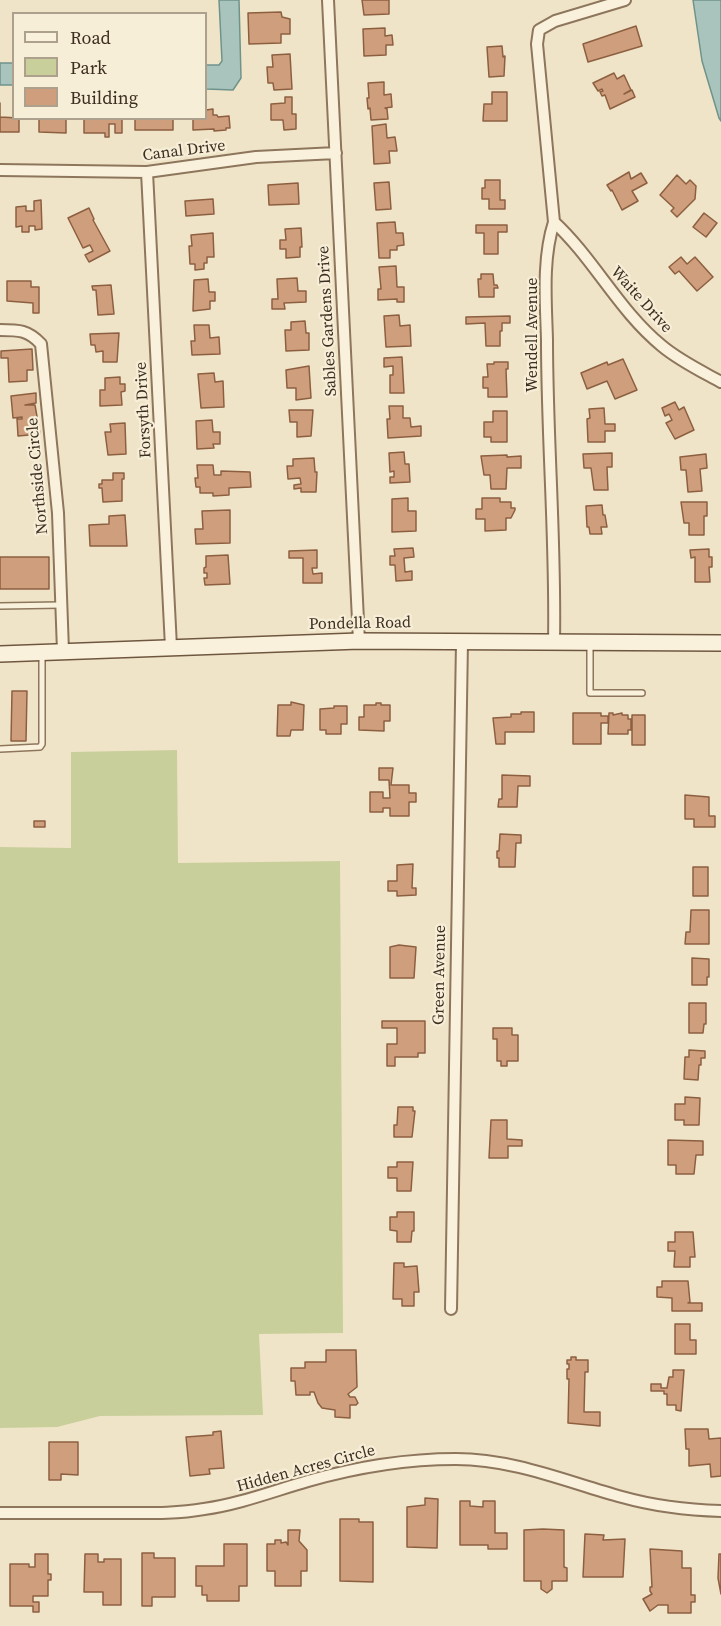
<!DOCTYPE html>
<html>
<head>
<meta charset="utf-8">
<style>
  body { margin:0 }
  #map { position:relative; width:721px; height:1626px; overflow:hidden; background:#f0e4c8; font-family:"Source Serif 4",serif }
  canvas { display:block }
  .legend { position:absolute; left:12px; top:12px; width:195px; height:108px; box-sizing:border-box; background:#f7eed8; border:2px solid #ada18e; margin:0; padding:8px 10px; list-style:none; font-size:18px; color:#3d2e20 }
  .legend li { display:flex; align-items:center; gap:12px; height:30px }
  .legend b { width:30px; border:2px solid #ada18e }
</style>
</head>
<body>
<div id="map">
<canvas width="721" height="1626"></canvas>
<ul class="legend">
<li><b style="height:8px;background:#faf1dc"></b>Road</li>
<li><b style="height:16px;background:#c9cf9b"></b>Park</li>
<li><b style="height:16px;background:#cf9f7d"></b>Building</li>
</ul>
</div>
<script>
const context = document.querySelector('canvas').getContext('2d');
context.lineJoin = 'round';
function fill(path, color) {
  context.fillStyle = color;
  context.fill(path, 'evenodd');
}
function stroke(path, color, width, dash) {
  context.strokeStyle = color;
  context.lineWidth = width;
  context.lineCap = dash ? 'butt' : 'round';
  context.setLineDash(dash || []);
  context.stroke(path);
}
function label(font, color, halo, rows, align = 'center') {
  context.font = font + ' "Source Serif 4",serif';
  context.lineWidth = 4.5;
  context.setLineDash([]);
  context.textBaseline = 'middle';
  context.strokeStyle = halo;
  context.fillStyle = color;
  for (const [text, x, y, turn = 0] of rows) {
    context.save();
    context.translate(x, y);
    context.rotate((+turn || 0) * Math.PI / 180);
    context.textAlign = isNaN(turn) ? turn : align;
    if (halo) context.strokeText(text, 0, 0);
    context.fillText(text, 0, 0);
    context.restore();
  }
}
const green = new Path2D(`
  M177,750L178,863L340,861L343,1333L259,1334L263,1415L100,1416L57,1427L0,1428V847L71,848V752Z`);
const water = new Path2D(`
  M219,0H239L241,78L233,90L206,89V65H219L222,61Z
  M693,0H721V121L719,118L702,61Z
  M0,63H13V85H0Z`);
const building = new Path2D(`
  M362,0H389V14L364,15Z
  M281,12L282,17L290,19V34H281V43L249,44L248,13Z
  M636,26L642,46L588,62L583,44Z
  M385,28V36L392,35L393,45H386V55L364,56L363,29Z
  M502,46L503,57L505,56L504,76L489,77L487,47Z
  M290,54L292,89L274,90L273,83H268L267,67H273L272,55Z
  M614,73L617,79L624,75L631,90L624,94L632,90L635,97L610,109L605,95L602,96L600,92L603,91L602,89L598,91L593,83Z
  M384,82V95L391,94L392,107L385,108L387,109L388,119L371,120L370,108L368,109L367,98H369L368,83Z
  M492,92H507V121H483L484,104H492Z
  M285,97H292V114H296V129L284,130L283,120H271V104L285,103Z
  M0,103V117L19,118V132H0Z
  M213,109V115H217L218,117L229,116L230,128H226V130L214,131V129L193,130V118H206V110Z
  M39,118H66V133L39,132Z
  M84,118H122V133H115V124H109V137H105V133H84Z
  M135,118H173V130H135Z
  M386,124L387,138L395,137L397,151H389L390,163L374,164L372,126Z
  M629,172L631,179L641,173L647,183L632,191L638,201L622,210L612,190L611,191L607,185Z
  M677,175L686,184L690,180L696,186L695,199L677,217L671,211L674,208L660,195Z
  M485,180H500V200H505V209H489V199H482V188H485Z
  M389,182L391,209L376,210L374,183Z
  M298,183L299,204L269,205L268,185Z
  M213,199L214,214L186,216L185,201Z
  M41,200L42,229L35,230V226H29V232H22V226L16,227V207L26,206V211H34V201Z
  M89,208L94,219L93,220L110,251L89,262L85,255L93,251L90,245L83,248L68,218Z
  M704,213L717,223L706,237L693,227Z
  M395,222L396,233H403L404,245L397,246V250H390V258H379L377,223Z
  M476,225H507V232H498V254H484V233H476Z
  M301,228L302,247H300V257L286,258V249H280V240H286L285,229Z
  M213,233L214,257H207V263H204V269L195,270V264H190L189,246H192L191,235Z
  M681,257L687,264L695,257L713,277L697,291L679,271L675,274L669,267Z
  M396,266L397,287H404V302H397V299L378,300V289H381L379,267Z
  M481,274H493L494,285H497L498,288H494V297H479L478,279H481Z
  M297,278L298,291H306V302L284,303L285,309H272V299H278L277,279Z
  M208,279L209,292H215V301H210V309L193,311L194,280Z
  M7,281H31V287H39V313H33V303L7,301Z
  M111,285L114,314L98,315L96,290H93L92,286Z
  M399,315L400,326L410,325L411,346L386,347L384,316Z
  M510,316V323H502V331H500V346H486L485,323L466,324V317Z
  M305,321L306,333H309V350L286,351L285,330H291V322Z
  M194,325H209L210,338L219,337L220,354L192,355L191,341H195Z
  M119,333L117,362H103V351L96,352L95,345H91L90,334Z
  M32,349L33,370H27V381L9,382L8,358H1V351Z
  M402,357L404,393H390V375H393V366L384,367V358Z
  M623,359L637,390L615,399L607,381L587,389L581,373L607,362L608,365Z
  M494,362H508V369H506L507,397H488V388H483V377H488L487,364H494Z
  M309,366L311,398L296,400V388H287L286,370Z
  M214,373L215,382L223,381L224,407L201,408L198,374Z
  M120,377V384H125V391L121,392L122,405L100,406V390H105V378Z
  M36,393V403L25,405H35L40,434L18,436L17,419H22V417L13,418L11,396Z
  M675,402L679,410L684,407L694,430L675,439L666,423L672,420L669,414L665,416L662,408Z
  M389,406H403V418H410L411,427L421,426V436L388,438L387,419H390Z
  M604,408L605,424H615V431H605V442H588L587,419L590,418L589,409Z
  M289,410H313L311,436L297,437V422H290Z
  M493,411H507V442H491V437H484V422H493Z
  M212,420L213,432H220V444H213L214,448L197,449L196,421Z
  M125,423L126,454L108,455L105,432H111L110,424Z
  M404,452L405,464H409L410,482L390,483V477H394V471L390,472L389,453Z
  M612,453V467H607L608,490H594L591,468H584L583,454Z
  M706,454L707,468L700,469L702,491L688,492L686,470H681L680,457Z
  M507,455V457L521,456V468H507L506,489H491L490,475H484L481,456Z
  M314,458L315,472H317L316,492H301V488L294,489V485L301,484L300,478L288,479L287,466H293V459Z
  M197,465H213L214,475H221V471L250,472L251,487L229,488V495L213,496V493H200V487H196L195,478H198Z
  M113,473H124V479H122V501L103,502L102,488H99V484H102V480H113Z
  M408,498V511H416V531L392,532V499Z
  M482,498H500V502H511V508H515V510L511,518H506V530L485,531V519H476V509H482Z
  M681,502H707V516H704V535H689V523H684Z
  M602,505L603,515H605L607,527H601L602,534H590L589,527H587L586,506Z
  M230,510V543L196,544L195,529H203L202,511Z
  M125,515L127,546H90L89,525L109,524V516Z
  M413,548L414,557L404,558L405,572L412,571V580L396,581L395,565H390V556H395L394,549Z
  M709,549V557H712V567H709L710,582H695V557L691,558L690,550Z
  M317,550V568H312L313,574L322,573V583H303V558H289V551Z
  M228,555L230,584L205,585L204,578H207V573H204V568L206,567V556Z
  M0,557H49V589H0Z
  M12,691H27L26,741H11Z
  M291,702L304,705L303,730H291L290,736H277L278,705H291Z
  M376,703H381V705H390V721H384V731L359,730V717H364V705H376Z
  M334,706H347V724H341V734H326V730H320V709L334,708Z
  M521,712H534V732H505V744H496L493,718L511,717V714H521Z
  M573,713H601V716H608V723H601V744H573Z
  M609,713H613V715L622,713V715H628V719H631V730H628V734H608Z
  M632,715H645V745H632Z
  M379,768H393L391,785H409V793H416V802H409V816H390V808H383V812H370V792H383V798H390L389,780H379Z
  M502,775L530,776V786H518L517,807H498L499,799H502Z
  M685,795L709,797V816H715V827H694V819H685Z
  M34,821H45V827H34Z
  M500,834L521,835V843H516L515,867H499V858H497V851H499Z
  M413,864L412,888H416V895L397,896V891H388V881H397V865Z
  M693,867H708V896H693Z
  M691,910H709V944H685L686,932H690Z
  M399,945L416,947L414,978H390V947Z
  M692,958L709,959V977H707V985H692Z
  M689,1003H706V1024H704L703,1033H689Z
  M382,1021H425V1053H418V1057H395V1066H387V1044H397V1028H382Z
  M493,1028H512V1035H518V1061H507V1066H501V1061H497V1039H493Z
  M689,1050L705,1051V1058H701V1065H699L698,1080L684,1079L685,1057H689Z
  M685,1097L700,1098L699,1125H684V1120H675V1104H685Z
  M398,1107H413V1111H415L412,1137H394V1125H397Z
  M491,1120H507V1139L522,1140V1146H508V1158H489Z
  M668,1140L703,1141V1155H696L694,1174H676V1165H668Z
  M397,1162H413L411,1191H397V1178H388V1167H397Z
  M397,1212H414V1231H412L411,1242H397V1231L390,1230V1217H397Z
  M675,1232H693L695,1257H690V1267H674L675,1251H668V1242H675Z
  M394,1263H404V1267L417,1266L419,1292H414V1306H402V1299H393Z
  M662,1281H688L690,1302L688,1303H702V1311H672V1298L657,1297V1287H662Z
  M675,1324H690V1340H696V1354H675Z
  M326,1350H356L357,1387L348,1394L350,1397H355L358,1403L356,1405H350V1418L335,1417V1410L322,1408L318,1403L314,1392H310V1395H296L295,1381H291V1368H305V1362H326Z
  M571,1357H576V1360H588V1372H585L584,1412H600V1426L568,1423L569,1379H567V1369H569V1364H567V1360H571Z
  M673,1370H684L681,1411L676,1410V1405H667V1394H664V1391H651V1384H661V1388H667L669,1377H673Z
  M685,1429H708L709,1439L721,1438V1476L711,1477L710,1464L689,1466V1449H686Z
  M221,1431L224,1468L209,1469L210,1474L190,1476L186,1437L213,1435V1432Z
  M49,1442H78V1475L61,1474V1480H49Z
  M425,1498L438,1499L437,1548L407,1547V1507L425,1505Z
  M460,1501H470V1506L483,1507V1501H495V1533H507V1549H488V1545H460Z
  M340,1519H359V1522H373V1582L340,1581Z
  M543,1529L564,1530V1567L567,1568V1581H552V1589L547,1593L541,1589V1581H524V1530Z
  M288,1530H300L299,1541L307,1550V1571H301V1586H275V1571H267V1544H275V1540H281V1543L286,1542L288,1545Z
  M585,1534L604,1535L603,1540L625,1539L623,1577H583Z
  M224,1544H247V1586H239V1601H207V1595H202V1586H196V1566H224Z
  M650,1549L682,1551V1568H691V1595H695V1602H691V1613H668V1605H658L650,1611L643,1599L652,1594L650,1591V1587H652Z
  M142,1553H154V1558H175V1597H152V1606H142Z
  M35,1554H48V1574H51V1580H48V1596H33V1602H39V1612H33V1606H10V1564H29V1567H35Z
  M85,1554H98V1562H104V1559H121V1605H103V1592H84Z
  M719,1554H721V1594L718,1578Z`);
const service = new Path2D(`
  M0,606L61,605
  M590,644V693H642
  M0,749L40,747L42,744V653`);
const minor = new Path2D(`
  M328,0L359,641
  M0,170L147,172L256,157L336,153
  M147,172L171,647
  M554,222C594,259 619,311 662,346C680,361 701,371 721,382
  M0,330C19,330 28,330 41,344L58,513L63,651
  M554,642C556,541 547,441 547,340C546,302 542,259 554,222L537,44L539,30L555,21L625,0
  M451,1309L462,642
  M0,1513C39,1513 79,1513 118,1513C146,1513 176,1514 204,1509C240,1504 273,1491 308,1481C357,1467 405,1459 456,1459C514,1459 567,1482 622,1497C654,1506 688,1510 721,1511`);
const secondary = new Path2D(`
  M0,654L359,641L721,643`);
const streetNames = [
  ["Canal Drive",184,151,-7],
  ["Waite Drive",641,300,48],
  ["Sables Gardens Drive",328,321,-93],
  ["Wendell Avenue",533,335,-90],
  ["Forsyth Drive",144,410,-93],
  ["Northside Circle",38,476,-95],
  ["Pondella Road",360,624,-1],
  ["Green Avenue",440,975,-89],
  ["Hidden Acres Circle",306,1469,-15]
];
fill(green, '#c9cf9b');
fill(water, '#a9c4bc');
stroke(water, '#6f938a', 1.5);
fill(building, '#cf9f7d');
stroke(building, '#8d5f41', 1.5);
stroke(service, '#8d765c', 8);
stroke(minor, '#8d765c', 14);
stroke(secondary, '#6f573f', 18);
stroke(service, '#faf1dc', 5);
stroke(minor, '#faf1dc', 10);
stroke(secondary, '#faf1dc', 15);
label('16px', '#3d2e20', '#f7eed8', streetNames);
</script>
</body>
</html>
